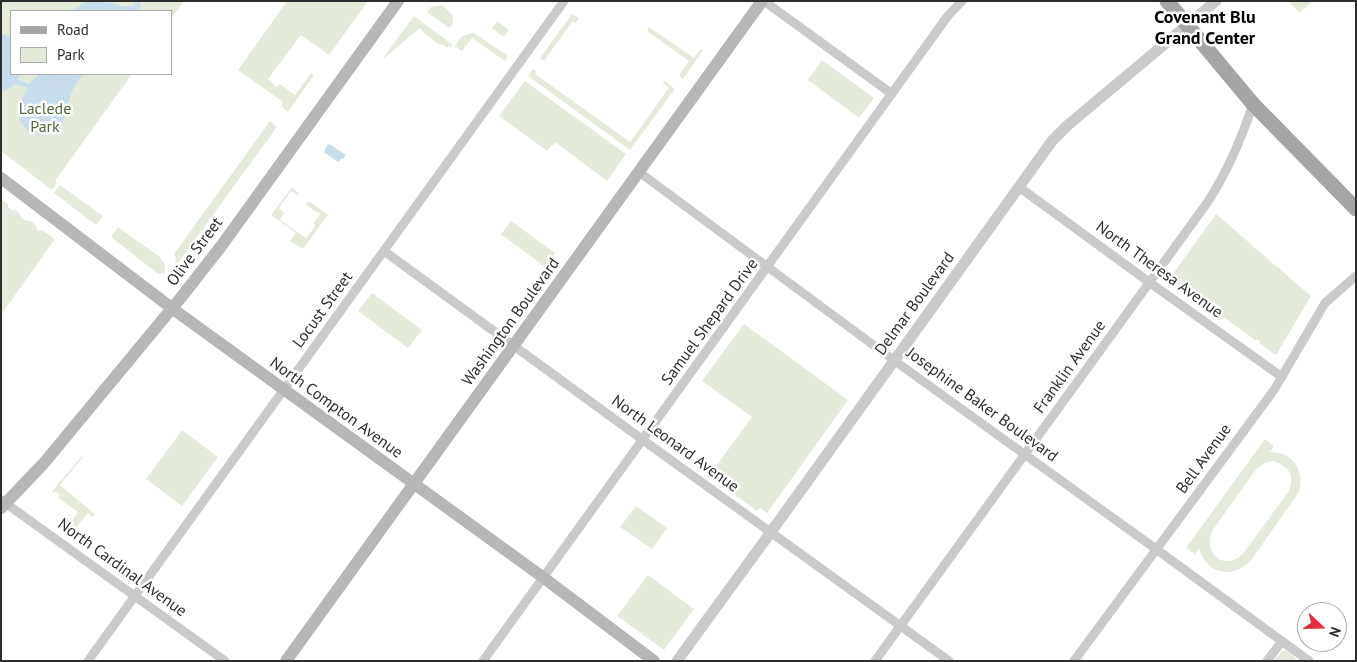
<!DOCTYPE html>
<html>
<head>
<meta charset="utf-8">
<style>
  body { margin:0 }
  #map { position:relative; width:1357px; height:662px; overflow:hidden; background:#fff; font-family:"PT Sans",sans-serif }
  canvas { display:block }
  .frame { position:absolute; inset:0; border:2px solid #2d2d2d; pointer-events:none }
  .legend { position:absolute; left:10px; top:10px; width:162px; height:65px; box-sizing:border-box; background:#fff; border:1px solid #ababab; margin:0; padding:6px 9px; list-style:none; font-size:15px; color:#2d2d2d }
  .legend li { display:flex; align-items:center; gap:10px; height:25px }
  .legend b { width:25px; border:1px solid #ababab }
  .north { position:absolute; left:1297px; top:602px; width:50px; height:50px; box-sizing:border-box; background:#fff; border:1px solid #ababab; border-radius:50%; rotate:111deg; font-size:14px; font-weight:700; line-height:20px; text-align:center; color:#2d2d2d }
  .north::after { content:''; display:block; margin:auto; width:18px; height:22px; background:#e4303e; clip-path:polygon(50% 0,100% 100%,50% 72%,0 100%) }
</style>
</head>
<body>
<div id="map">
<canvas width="1357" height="662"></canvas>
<div class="frame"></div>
<ul class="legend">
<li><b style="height:6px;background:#a5a5a5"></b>Road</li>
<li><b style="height:14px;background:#e4ebdb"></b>Park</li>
</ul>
<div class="north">N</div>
</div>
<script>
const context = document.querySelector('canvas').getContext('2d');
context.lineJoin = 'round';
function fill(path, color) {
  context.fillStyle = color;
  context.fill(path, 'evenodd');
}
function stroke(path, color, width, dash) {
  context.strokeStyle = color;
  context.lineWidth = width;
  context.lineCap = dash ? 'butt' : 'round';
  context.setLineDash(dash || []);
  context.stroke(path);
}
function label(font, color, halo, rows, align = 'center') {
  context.font = font + ' "PT Sans",sans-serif';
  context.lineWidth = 5;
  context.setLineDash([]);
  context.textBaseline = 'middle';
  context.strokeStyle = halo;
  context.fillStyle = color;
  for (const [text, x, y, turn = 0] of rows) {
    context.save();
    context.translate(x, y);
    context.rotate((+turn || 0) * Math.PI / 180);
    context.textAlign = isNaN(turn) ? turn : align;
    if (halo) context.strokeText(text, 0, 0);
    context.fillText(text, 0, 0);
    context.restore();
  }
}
const green = new Path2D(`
  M1,1H184L171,19V11H11V74H132L55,181L57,183L52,190L1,151Z
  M287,1H368L329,55L301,35L268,79L277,87L280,84L295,95L311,73L314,75L288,112L281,106L283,102L238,70Z
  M1289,1H1313L1299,13Z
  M442,5L453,15L452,26L449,28L427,12L431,7Z
  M572,14L579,18L576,23L572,22L544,61L540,58Z
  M414,16L453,45L451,47L449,46L447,48L442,44L440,45L425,34L420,28L383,59V58Z
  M497,21L509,30L504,37L492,28Z
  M649,27L694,58L700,50L704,49L683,79L679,76L689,61L647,31Z
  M474,33L508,56L505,61L472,38L462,51L455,46L462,36Z
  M822,60L874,98L859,118L808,80Z
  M533,69L537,71L535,74L630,142L669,88L663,83V82L665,81L675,89L630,150L528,76Z
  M525,81L626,154L607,181L555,142L547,151L499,116Z
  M270,121L277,127L175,267L176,258L174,254Z
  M60,185L103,216L96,225L54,193Z
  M292,187L300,195H298L291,191L279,208L284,213L280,220L306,238L315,226L314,222L320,214L306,205L308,202H310L328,215L303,249L290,241L296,233L271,215Z
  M1,199L8,204V207L11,210C23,211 17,216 24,220C26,221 27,220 29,221C31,221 35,224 36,226L37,230L40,231L42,230L55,239L1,315Z
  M1216,214L1311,296L1276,355L1259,343L1260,341L1256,339L1255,340L1170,278Z
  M511,221L555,253L545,267L501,234Z
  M118,227L161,258L162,262L164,261L165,273L159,274L157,273L111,237Z
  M372,293L422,330L408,348L358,311Z
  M744,324L848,400L767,513L760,508L757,511L709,476L752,417L702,381Z
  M182,430L218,457L182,506L146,479Z
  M1265,439L1274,446L1270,452C1293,452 1305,470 1299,492L1252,559C1234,579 1208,576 1199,549L1195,554L1186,548ZM1273,461C1289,466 1295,474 1289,491L1242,555C1223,571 1203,553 1212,531L1257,468L1267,462Z
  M82,456L83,457L60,485L95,514L93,517L88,513L72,533L79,539L78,540L65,531L78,512L58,498L60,495L56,491L54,493L52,491Z
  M636,506L667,528L652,549L620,527Z
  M648,575L694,609L664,650L617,616Z
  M1283,650C1290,651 1294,655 1296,661H1274Z`);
const water = new Path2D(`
  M87,1C92,1 98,0 103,1C114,3 124,9 135,5L136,1H140L141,7L140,11H68L74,9Z
  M1,33L11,38V74H20L18,80L29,84L39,74H83C78,80 74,86 71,94C66,109 66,131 46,135C41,136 36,135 31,132C12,120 19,103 28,88L15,84L12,87L1,92Z
  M328,144L331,145L346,155L343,159L342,158L338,162L324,152L325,149Z`);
const minor = new Path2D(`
  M764,1L892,94
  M639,172L895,361L1156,549L1309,661
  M1019,187L1149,282L1282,377
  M384,251L643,440L949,661
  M1,500L225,661
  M88,661L564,1
  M483,661L947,17L962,1
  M875,661L1207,203C1228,171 1241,140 1253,104
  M1074,661L1274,390L1325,303L1356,276
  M1267,661L1282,641`);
const tertiary = new Path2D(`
  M677,661L771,532L1052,141L1068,125L1216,1`);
const secondary = new Path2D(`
  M1,178L173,309L544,578L654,661
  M1,508L44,463L183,295L222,245L398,1
  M286,661L762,1`);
const primary = new Path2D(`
  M1167,1L1253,104L1356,209`);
const parkNames = [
  ["Laclede",45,109],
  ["Park",45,127]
];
const streetNames = [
  ["Olive Street",195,252,-53],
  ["North Theresa Avenue",1159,270,36],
  ["Delmar Boulevard",915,304,-54],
  ["Locust Street",323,310,-54],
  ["Washington Boulevard",511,322,-54],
  ["Samuel Shepard Drive",710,322,-54],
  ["Franklin Avenue",1070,367,-54],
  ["Josephine Baker Boulevard",982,405,36],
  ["North Compton Avenue",336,408,36],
  ["North Leonard Avenue",675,444,36],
  ["Bell Avenue",1204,459,-54],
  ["North Cardinal Avenue",122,568,36]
];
const neighbourhoodNames = [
  ["Covenant Blu",1205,18],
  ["Grand Center",1205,39]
];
fill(green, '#e4ebdb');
fill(water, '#c7ddeb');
stroke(minor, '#cacaca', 9);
stroke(tertiary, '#cacaca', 11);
stroke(secondary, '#b7b7b7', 12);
stroke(primary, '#a5a5a5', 15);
label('16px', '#51693b', '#fff', parkNames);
label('16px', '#2d2d2d', '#fff', streetNames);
label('bold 18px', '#000', '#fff', neighbourhoodNames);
</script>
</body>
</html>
